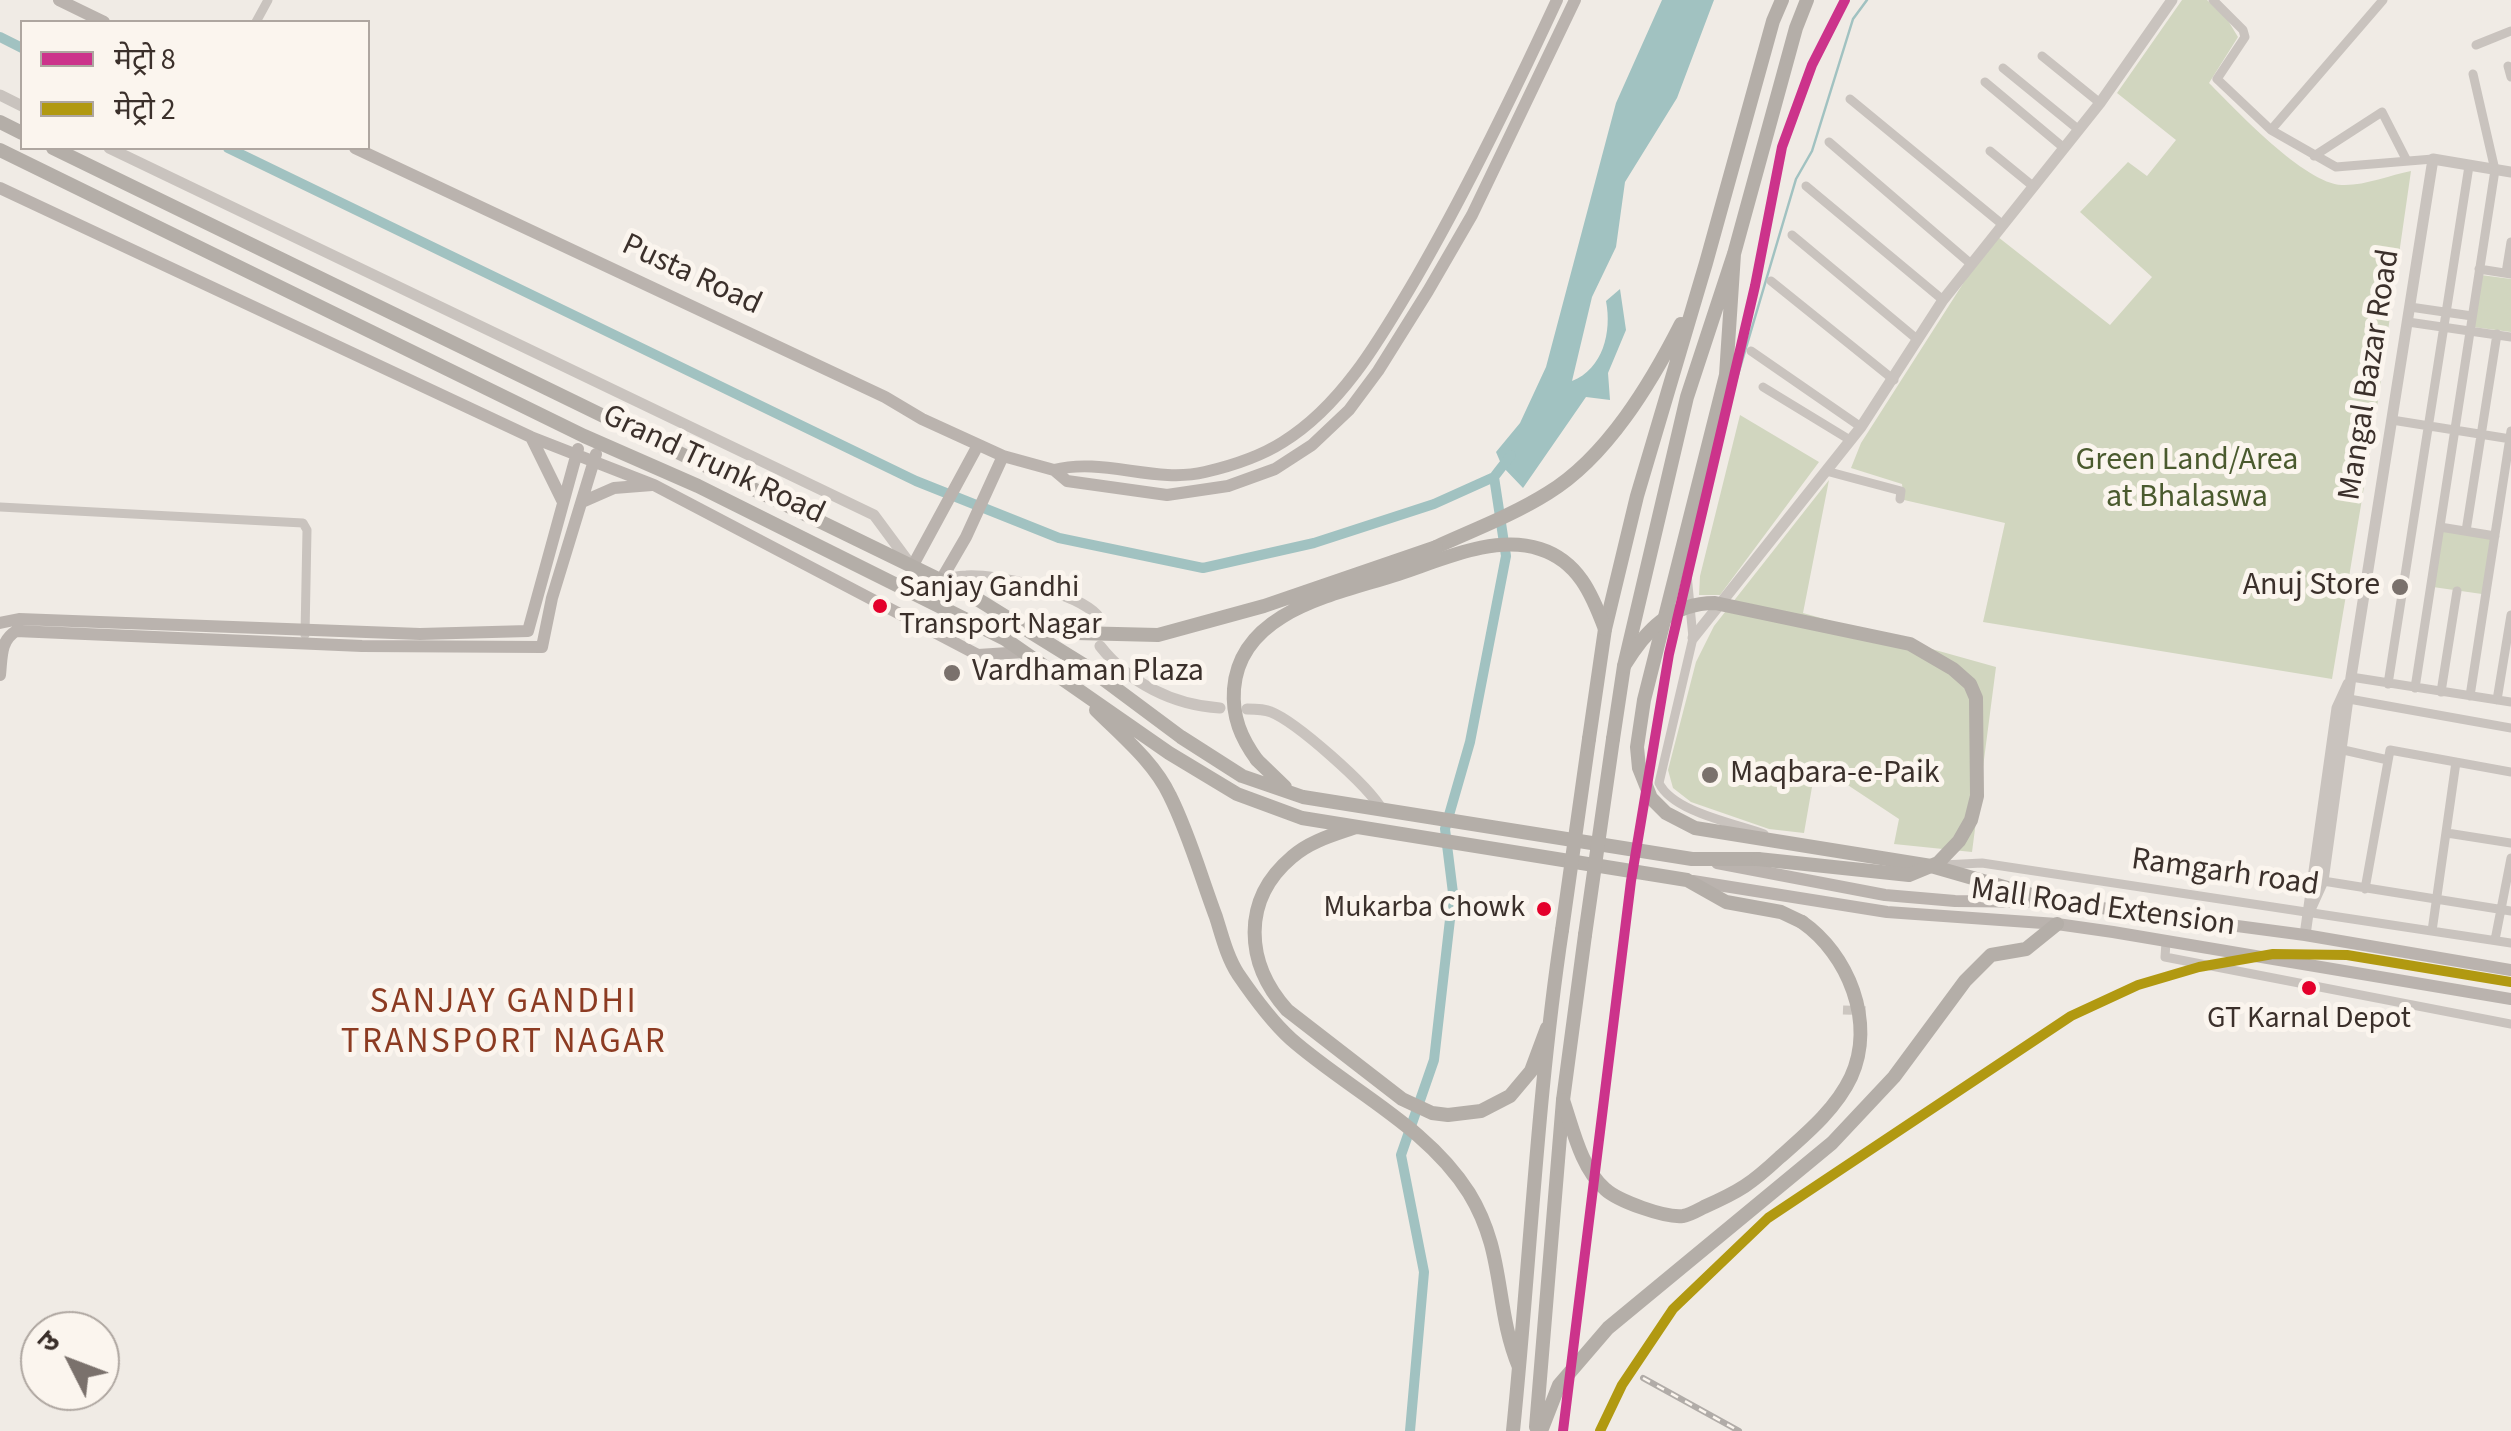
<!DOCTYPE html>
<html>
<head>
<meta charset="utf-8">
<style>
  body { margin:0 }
  #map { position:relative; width:2511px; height:1431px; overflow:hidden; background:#f0ebe5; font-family:"Source Sans 3","Noto Sans Devanagari",sans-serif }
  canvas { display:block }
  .legend { position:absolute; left:20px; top:20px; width:350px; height:130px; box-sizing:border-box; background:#fbf5ee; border:2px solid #aea6a0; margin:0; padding:12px 18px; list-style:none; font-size:30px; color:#3b302b }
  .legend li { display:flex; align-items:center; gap:20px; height:50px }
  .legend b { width:50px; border:2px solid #aea6a0 }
  .north { position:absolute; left:20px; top:1311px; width:100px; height:100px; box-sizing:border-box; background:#fbf5ee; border:2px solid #aea6a0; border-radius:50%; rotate:312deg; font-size:28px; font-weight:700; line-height:40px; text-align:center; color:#3b302b }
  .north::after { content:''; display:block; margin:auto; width:35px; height:45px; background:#7a716c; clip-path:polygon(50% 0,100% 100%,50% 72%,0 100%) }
</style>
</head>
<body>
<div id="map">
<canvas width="2511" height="1431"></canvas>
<ul class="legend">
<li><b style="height:12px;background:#cc338b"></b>मेट्रो 8</li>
<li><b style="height:12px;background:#b19911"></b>मेट्रो 2</li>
</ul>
<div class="north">उ</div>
</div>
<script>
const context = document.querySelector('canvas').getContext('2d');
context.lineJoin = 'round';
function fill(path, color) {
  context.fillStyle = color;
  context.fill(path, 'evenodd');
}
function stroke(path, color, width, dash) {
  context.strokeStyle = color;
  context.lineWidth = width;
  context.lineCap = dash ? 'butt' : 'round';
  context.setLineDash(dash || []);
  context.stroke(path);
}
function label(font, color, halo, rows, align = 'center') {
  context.font = font + ' "Source Sans 3",sans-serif';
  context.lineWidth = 10;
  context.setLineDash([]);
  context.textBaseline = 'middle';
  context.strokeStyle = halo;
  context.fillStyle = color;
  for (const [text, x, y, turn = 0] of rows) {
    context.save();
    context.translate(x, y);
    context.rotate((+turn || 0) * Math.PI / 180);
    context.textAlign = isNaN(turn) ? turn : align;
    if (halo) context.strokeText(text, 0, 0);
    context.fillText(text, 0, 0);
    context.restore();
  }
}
const green = new Path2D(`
  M2182,0H2207L2227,19L2238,37L2209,83C2235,109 2305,184 2342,185C2364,186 2390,175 2411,171L2375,421L2332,679L1983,622L2005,523L1904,500L1902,484L1851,468L1861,443L1973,268L1998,237L2110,325L2152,277L2080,212L2128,162L2147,176L2176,140L2117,93Z
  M2481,275L2511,279V332L2473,327Z
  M1740,415L1819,462L1720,595H1699L1700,576Z
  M1829,480L1803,613L1996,667L1972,852L1894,844L1899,819L1816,764L1804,833L1769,829L1691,802L1673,788L1668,770L1696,662L1714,626Z
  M2443,531L2491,538L2482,594L2433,587Z`);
const water = new Path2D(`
  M1662,0H1714L1677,98L1625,182L1616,247L1592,297L1572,381C1603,369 1612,332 1606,301L1620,289L1626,330L1608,373L1610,400L1586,397L1523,488L1502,466L1496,452L1520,423L1546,367L1616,103Z`);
const stream = new Path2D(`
  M1732,395L1796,179L1812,151L1853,19L1867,0`);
const canal = new Path2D(`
  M0,37L22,48
  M228,148L916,481L1059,538L1203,568L1314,543L1434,504L1494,477
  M1410,1431L1424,1272L1401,1155L1434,1060L1453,893L1445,829L1470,742L1506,556L1494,477L1511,455`);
const minorTunnel = new Path2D(`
  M1843,1010L1869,1011`);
const minor = new Path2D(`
  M2213,0L2243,30L2245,37L2217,79L2271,130L2336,167L2433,159
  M256,22L268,0
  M2476,45L2511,31
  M2042,56L2100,103
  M2508,66L2511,77
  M2003,68L2079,130
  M1985,82L2064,148
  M1850,99L2003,225
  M2271,130L2383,0
  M1829,142L1971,264
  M1990,151L2034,187
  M2314,156L2382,112L2407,161
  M1806,186L1943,300
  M1792,235L1918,340
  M2479,269L2511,274
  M2506,273L2511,242
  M1771,281L1894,380
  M2410,307L2472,316
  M2408,322L2511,337
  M1751,351L1861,427
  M1763,387L1850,440
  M2392,420L2511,439
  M1826,471L1901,491L1900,499
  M0,507L303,523L307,530L305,635
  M2440,527L2495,536
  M2466,531L2497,334
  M1685,553L1693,638L1659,783C1673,812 1734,823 1764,834
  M2351,677L2511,702
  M2388,684L2469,166
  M2415,688L2495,170L2473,74
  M2441,692L2457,591
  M2470,696L2511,431
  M2349,699L2511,728
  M2497,700L2511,615
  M2339,749L2388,760
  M2447,833L2511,843
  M1943,865L1982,863L2511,943
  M2323,881L2511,911
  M2365,889L2390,750L2511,772
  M2432,931L2456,762
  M2495,940L2511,858
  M2166,942L2165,957L2511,1024`);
const tertiary = new Path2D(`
  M0,95L22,106
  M109,148L874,515L911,565
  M941,580C949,579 958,576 966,576C997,574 1075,592 1097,615
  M1693,638L1861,427L1943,300L2100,103L2172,0
  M1100,646C1129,683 1173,705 1220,708
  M1247,709C1255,709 1264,709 1271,712C1296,722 1368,785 1382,810
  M2309,912L2323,881L2351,677L2433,159L2511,172
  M2305,935L2337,708L2348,684`);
const secondary = new Path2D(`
  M59,0L104,22
  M355,148L885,397L922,419L1003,456
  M0,188L531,437L654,485L978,655L1024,652
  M531,437L562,500
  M1054,470C1103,457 1155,484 1205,472C1231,466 1261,456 1283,442C1343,405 1381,337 1416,278C1468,188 1513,95 1557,0
  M582,502L614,488L652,485
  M912,567L977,447
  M941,580L966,537L1003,456L1054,470L1067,481L1167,495L1228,486L1275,469L1312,445L1349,410L1378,371L1428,291L1472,215L1575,0
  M0,623L19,619L420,634L528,631L578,449
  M0,675C2,657 0,641 16,631L362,646L542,647L552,598L596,454
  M1717,863L1885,895L1955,901L2056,902L2305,935L2511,970
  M1693,881L1887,912L2057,924L2113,932L2511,999`);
const trunk = new Path2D(`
  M0,122L22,133
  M53,148L969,594L1087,667L1181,737L1242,776L1303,797L1692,859H1758
  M0,150L584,436L698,486L1005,639L1169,753L1237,794L1302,818L1687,880L1726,902L1781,912L1802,922
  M1734,254L1726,375L1644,700L1637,747L1639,768L1651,798L1666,813L1695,828L1931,866L2056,902
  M1436,547C1473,530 1513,515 1548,493C1607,457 1651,383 1681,324
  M1096,710C1122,736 1154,762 1170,796C1189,834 1201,877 1216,917C1222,936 1227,957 1238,974C1253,996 1271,1021 1291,1039C1349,1090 1427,1126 1469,1193C1506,1253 1494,1307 1519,1367
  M1589,739L1605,629L1637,496L1706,263L1773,21L1782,0
  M1613,739L1624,666L1687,397L1734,254L1796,28L1807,0
  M1257,760L1285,787
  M1356,827C1333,835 1310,841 1292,857C1241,900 1245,963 1287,1010L1402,1099L1432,1113L1448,1115L1481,1111L1510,1096L1531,1071L1547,1028
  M1536,1427L1563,1100L1585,935
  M1513,1431C1530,1264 1537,1096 1562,930
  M1541,1431L1559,1385L1608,1328L1832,1143L1894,1077L1965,981L1991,955L2026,949L2057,924`);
const rail = new Path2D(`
  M1643,1378L1739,1431`);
const trunkBridge = new Path2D(`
  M1036,620L1076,633L1158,635L1264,606L1436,547
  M1624,666C1645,631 1671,603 1715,603L1910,644L1953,669L1970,684L1976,698L1977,796L1971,820L1959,841L1938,863L1909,875L1758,859
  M1257,760C1241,738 1232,717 1234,689C1240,610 1337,594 1398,574C1441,560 1495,534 1540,549C1578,561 1592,594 1605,629
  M1562,930L1589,739
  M1585,935L1613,739
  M1563,1100C1573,1129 1581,1168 1605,1189C1618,1201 1665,1218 1683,1216C1690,1215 1698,1210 1704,1207C1740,1191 1751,1184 1780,1157C1806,1134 1836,1109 1851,1077C1876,1022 1848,954 1802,922`);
const metro1 = new Path2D(`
  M1563,1431L1631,881L1669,654L1755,286L1782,147L1812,65L1845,0`);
const metro2 = new Path2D(`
  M1600,1431L1622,1385L1673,1309L1768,1218L2071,1016L2138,985L2199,967L2273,954L2347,955L2511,982`);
const markers = [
  [2400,587,10,"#7a716c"],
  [880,606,9,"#e4002b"],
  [952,673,10,"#7a716c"],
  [1710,775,10,"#7a716c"],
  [1544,909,9,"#e4002b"],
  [2309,988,9,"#e4002b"]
];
const busNames = [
  ["Sanjay Gandhi",899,589],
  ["Transport Nagar",899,626],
  ["Mukarba Chowk",1525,909,"right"],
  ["GT Karnal Depot",2309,1020,"center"]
];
const streetNames = [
  ["Pusta Road",691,276,25],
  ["Mangal Bazar Road",2371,375,-81],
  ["Grand Trunk Road",713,466,25],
  ["Ramgarh road",2225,874,8],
  ["Mall Road Extension",2103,909,8]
];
const parkNames = [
  ["Green Land/Area",2187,462],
  ["at Bhalaswa",2187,499]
];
const poiNames = [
  ["Anuj Store",2380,587,"right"],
  ["Vardhaman Plaza",972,673],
  ["Maqbara-e-Paik",1730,775]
];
const neighbourhoodNames = [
  ["SANJAY GANDHI",504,1004],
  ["TRANSPORT NAGAR",504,1044]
];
fill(green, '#d1d6bf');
fill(water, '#a1c2c1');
stroke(stream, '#a1c2c1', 2.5);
stroke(canal, '#a1c2c1', 10);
stroke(minorTunnel, '#ccc6c0', 9, [9, 4.5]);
stroke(minor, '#c9c3be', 9);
stroke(tertiary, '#c9c3be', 11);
stroke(secondary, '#bab3ae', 12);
stroke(trunk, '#b4aea8', 14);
stroke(rail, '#b1aca8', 6);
stroke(rail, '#fbf5ee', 2.5, [8]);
stroke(trunkBridge, '#b4aea8', 14);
stroke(metro1, '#cc338b', 10);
stroke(metro2, '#b19911', 10);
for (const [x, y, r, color] of markers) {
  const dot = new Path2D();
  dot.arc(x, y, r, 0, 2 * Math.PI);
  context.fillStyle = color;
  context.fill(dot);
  stroke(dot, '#fbf5ee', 4);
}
label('30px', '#3b302b', '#fbf5ee', busNames, 'left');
label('32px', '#3b302b', '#fbf5ee', streetNames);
label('32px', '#4a5a2e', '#fbf5ee', parkNames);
label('32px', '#3b302b', '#fbf5ee', poiNames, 'left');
context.letterSpacing = '2.5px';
label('35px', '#8c3b22', '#fbf5ee', neighbourhoodNames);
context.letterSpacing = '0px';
</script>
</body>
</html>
